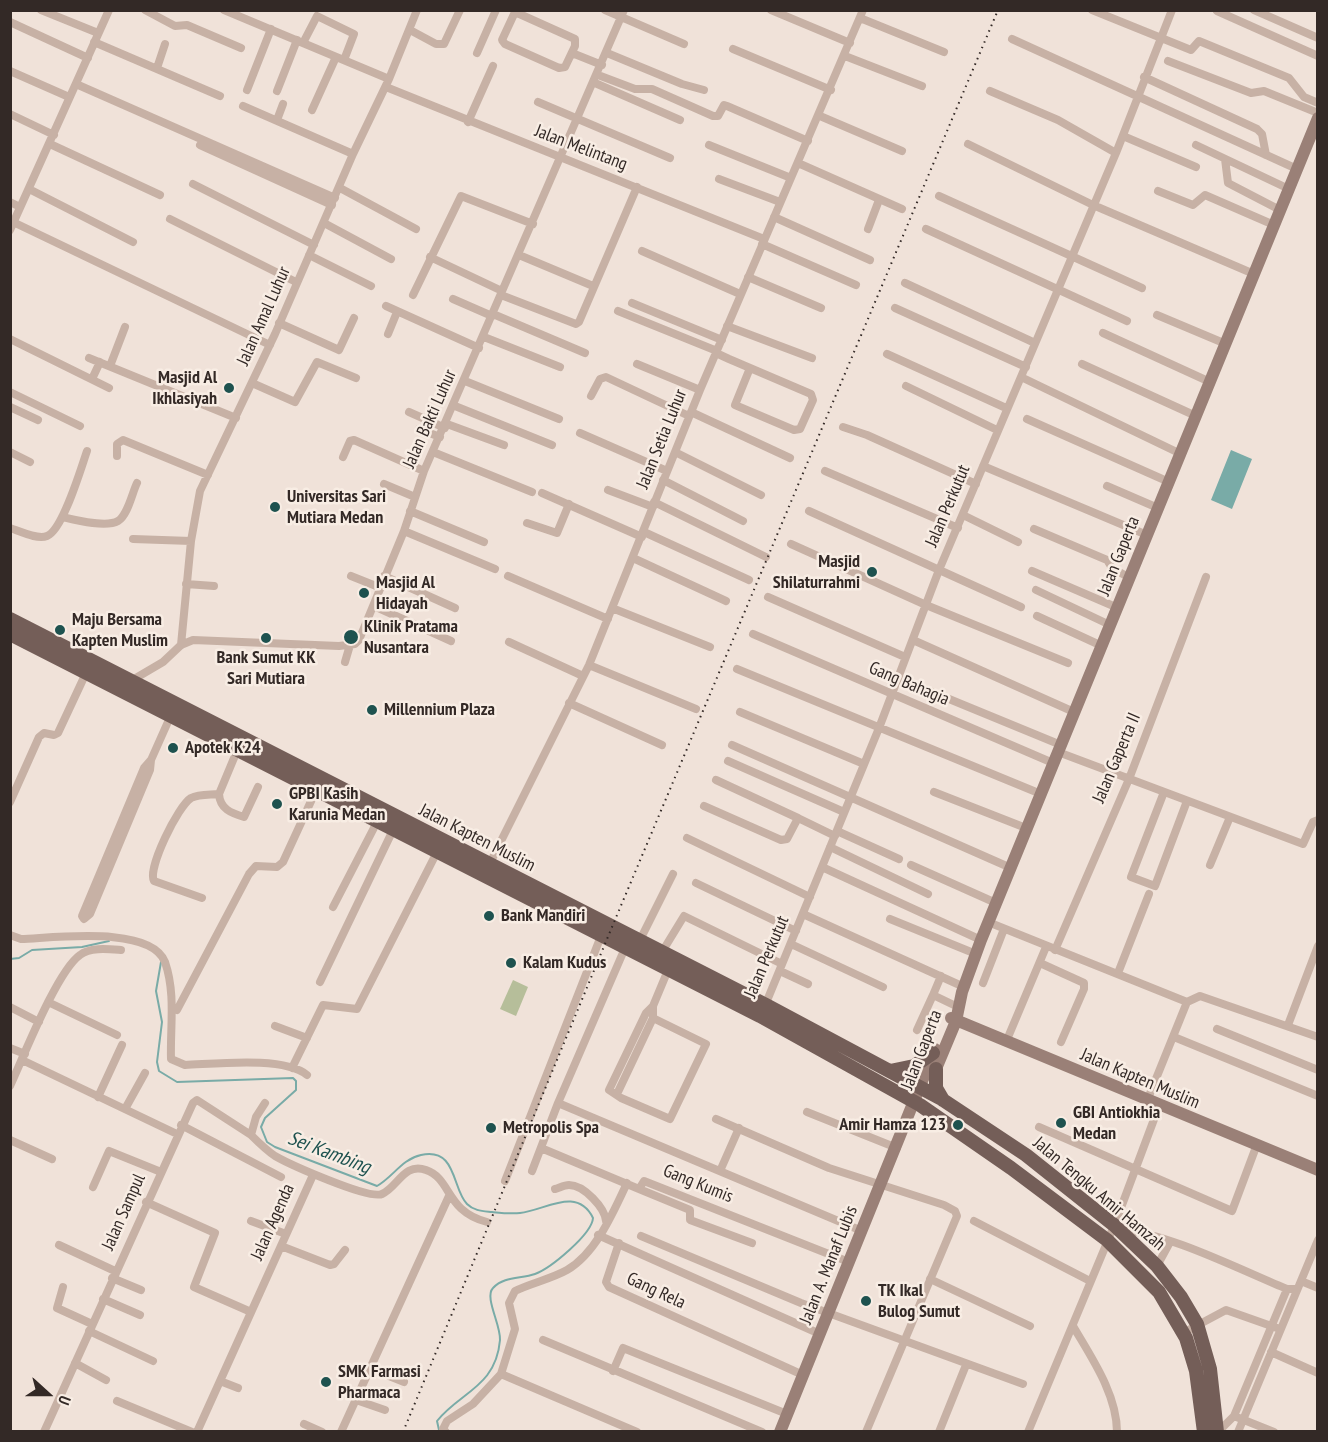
<!DOCTYPE html>
<html>
<head>
<meta charset="utf-8">
<style>
  body { margin:0 }
  #map { position:relative; width:1328px; height:1442px; overflow:hidden; background:#f0e2d9; font-family:"PT Sans Narrow",sans-serif }
  canvas { display:block }
  .frame { position:absolute; inset:0; border:12px solid #332926; pointer-events:none }
  .north { position:absolute; left:18px; top:1364px; width:60px; height:60px; -webkit-text-stroke:4px #f8ede4; paint-order:stroke; rotate:111deg; font-size:16px; font-weight:700; line-height:24px; text-align:center; color:#332926 }
  .north::after { content:''; display:block; margin:auto; width:21px; height:27px; background:#332926; clip-path:polygon(50% 0,100% 100%,50% 72%,0 100%) }
</style>
</head>
<body>
<div id="map">
<canvas width="1328" height="1442"></canvas>
<div class="frame"></div>
<div class="north">U</div>
</div>
<script>
const context = document.querySelector('canvas').getContext('2d');
context.lineJoin = 'round';
function fill(path, color) {
  context.fillStyle = color;
  context.fill(path, 'evenodd');
}
function stroke(path, color, width, dash) {
  context.strokeStyle = color;
  context.lineWidth = width;
  context.lineCap = dash ? 'butt' : 'round';
  context.setLineDash(dash || []);
  context.stroke(path);
}
function label(font, color, halo, rows, align = 'center') {
  context.font = font + ' "PT Sans Narrow",sans-serif';
  context.lineWidth = 5;
  context.setLineDash([]);
  context.textBaseline = 'middle';
  context.strokeStyle = halo;
  context.fillStyle = color;
  for (const [text, x, y, turn = 0] of rows) {
    context.save();
    context.translate(x, y);
    context.rotate((+turn || 0) * Math.PI / 180);
    context.textAlign = isNaN(turn) ? turn : align;
    if (halo) context.strokeText(text, 0, 0);
    context.fillText(text, 0, 0);
    context.restore();
  }
}
const green = new Path2D(`
  M513,980L528,987L516,1016L500,1009Z`);
const water = new Path2D(`
  M1231,450L1252,459L1232,509L1211,500Z`);
const stream = new Path2D(`
  M10,959L19,958L32,950L82,947L109,941
  M161,962L156,991L162,1022L157,1062L159,1071L177,1082L293,1078L296,1081V1090L265,1118L261,1127L267,1142L275,1147L377,1186C393,1177 402,1159 421,1155C457,1147 452,1189 467,1204C474,1211 483,1211 492,1212C502,1213 511,1214 520,1213C546,1210 577,1186 593,1218C592,1234 551,1268 535,1274C521,1279 504,1276 493,1288C484,1297 501,1325 500,1340C496,1387 460,1392 437,1421L439,1430`);
const street = new Path2D(`
  M41,10L98,33
  M145,10L175,26L187,25L241,48
  M224,10L389,79
  M605,10L684,44
  M771,10L850,43
  M1092,10L1191,50L1199,41L1289,78L1304,97L1318,103
  M1254,10L1318,38
  M1217,11L1318,56
  M515,12L575,39V46L565,67L559,68L505,44L502,40Z
  M860,18L944,52
  M10,22L88,58
  M410,30L436,44H444L460,10
  M1012,39L1297,169
  M94,42L220,96
  M303,43L317,16L354,34L344,60
  M733,49L831,90
  M477,53L496,10
  M572,53L602,65
  M607,53L682,84L704,90
  M845,56L922,86
  M1168,61L1251,93L1264,91L1318,113
  M157,68L165,44
  M10,71L69,97
  M598,75L635,89H652L713,116H718L724,105L727,106L808,141
  M1144,77L1257,129L1262,134L1266,155
  M595,83L680,120
  M76,84L335,198
  M386,87L764,239
  M247,90L271,29
  M277,91L297,40
  M990,91L1058,120L1116,153
  M538,102L670,158
  M243,106L353,154
  M312,110L336,57
  M10,114L54,135
  M820,116L902,151
  M277,120L283,104
  M468,122L493,66
  M1123,136L1196,167
  M50,144L160,195
  M968,144L1093,205L1254,274
  M200,145L332,205
  M709,145L791,178
  M1196,145L1289,189
  M1225,159L1228,183L1280,210
  M798,163L902,209
  M719,179L780,202
  M193,184L314,245
  M340,188L416,229
  M29,189L133,242
  M1158,191L1193,205L1205,195L1274,225
  M939,196L1142,288
  M10,202L20,207
  M774,217L870,260
  M170,219L296,282
  M13,222L270,345
  M324,223L391,259
  M868,229L879,200
  M926,229L1127,321
  M10,230L109,10
  M762,244L856,285
  M642,251L740,294
  M309,255L371,286
  M519,255L593,286
  M430,257L502,291
  M748,277L821,308
  M905,283L1035,343
  M413,295L461,196L533,224
  M501,295L576,324L579,322L637,187
  M453,299L492,316
  M632,303L722,340
  M386,306L479,348
  M895,308L1026,367
  M618,311L717,351
  M493,314L585,353
  M1157,315L1226,344
  M279,323L339,350L354,318
  M727,326L812,358
  M1103,333L1210,382
  M388,334L397,312
  M484,337L560,367
  M10,339L109,388
  M716,353L729,359L811,394L813,400L800,429L794,430L735,405L750,368
  M887,354L1006,408
  M89,358L236,418
  M637,364L700,390
  M1082,364L1196,416
  M110,366L125,327
  M1021,377L1181,454
  M92,379L100,362
  M465,381L559,419
  M252,383L295,402L317,362L356,378
  M906,386L997,430
  M10,392L80,426
  M591,396L600,379L606,377L689,416
  M455,406L552,445
  M10,407L38,420
  M409,412L445,428
  M691,412L790,458
  M1027,419L1169,482
  M447,424L504,445
  M843,427L867,435L976,484
  M419,429L440,437
  M580,433L667,471
  M10,452L30,462
  M433,452L532,492
  M675,452L761,495
  M117,456V444L123,440L208,475
  M343,457L350,441L354,440L424,471
  M983,466L1147,535
  M825,471L958,528
  M663,480L743,521
  M384,484L415,497
  M1107,486L1158,508
  M608,490L653,507
  M542,493L642,537
  M654,502L766,557
  M410,511L484,542
  M809,511L1021,607
  M963,515L1018,542
  M62,517C75,520 106,528 118,521C128,515 132,493 137,483
  M527,523L557,533L569,504
  M10,528C20,531 37,540 47,536C63,530 81,468 87,451
  M1034,529L1107,560L1112,568L1130,578
  M404,531L495,569
  M644,532L749,580
  M133,539L191,541
  M791,544L926,605L1068,663
  M633,558L726,601
  M1032,571L1118,608
  M351,576L381,588
  M384,576L455,608
  M508,576L608,619
  M186,584L214,586
  M1036,590L1110,625
  M768,597L905,657
  M374,606L451,641
  M612,608L710,647
  M1037,616L1102,646
  M753,634L1053,763
  M913,640L1074,712
  M509,642L583,676
  M181,645L191,541L200,491L275,334L353,154L389,79L417,10
  M345,662L350,645
  M589,665L696,709
  M737,669L1041,794
  M898,678L1061,745
  M129,682L163,662L181,645L193,640L339,646L355,644L359,640L404,531L424,471L624,10
  M569,703L662,745
  M740,712L864,764
  M732,745L1011,868
  M239,746L219,794C220,809 231,813 244,817L258,787
  M1058,752L1303,844L1313,822L1318,820
  M151,760L150,770L90,914L84,919L82,916L144,768L151,760L171,715
  M728,761L844,812
  M716,780L798,818
  M934,792L1026,828
  M1164,792L1131,877L1155,886L1187,801
  M10,802L39,737L44,733L54,735L58,733L86,673
  M704,806L781,840L787,839L798,818L835,836
  M837,831L899,859
  M687,838L810,897
  M830,847L928,894
  M911,865L996,903
  M1210,865L1230,817
  M488,867L589,665L700,390L863,10
  M822,867L981,940
  M696,883L796,931
  M202,898L154,881C147,869 178,806 191,798C199,794 210,795 219,794
  M333,907L377,822
  M803,914L964,987
  M890,919L976,954
  M988,922L1187,1002
  M10,935L21,939C54,938 151,925 165,962C176,994 170,1027 171,1059L185,1065C215,1064 284,1056 307,1075
  M640,940L673,874
  M791,944L883,987
  M625,948L558,1103L862,1231
  M1055,950L1129,779L1206,577
  M662,952L684,916L782,964
  M1040,963L1084,983V989L1061,1042
  M780,971L808,984
  M1118,973L1149,894
  M941,976L933,995L958,1007
  M320,982L393,830
  M983,983L1004,929
  M48,1002L117,1035
  M10,1007L39,1022
  M764,1008L879,728L939,570L1116,153L1172,10
  M177,1010L249,874L256,866L277,867L283,862L318,786
  M653,1018L706,1044L670,1119L621,1098L609,1090L646,1013L653,1006
  M1288,1025L1318,946
  M275,1026L307,1038
  M1217,1029L1318,1070
  M917,1030L933,995
  M1174,1037L1318,1096
  M1006,1042L1046,947
  M10,1048L25,1054
  M22,1060L177,1134
  M292,1068L323,1005L357,1009L437,852
  M10,1086C23,1058 57,971 80,955C90,947 108,949 121,950
  M617,1094L653,1018V1006L668,970
  M98,1097L122,1045
  M1147,1101L1187,1002L1200,996L1318,1037
  M125,1109L145,1073
  M807,1112L897,1148
  M716,1119L829,1168L944,1205L955,1211L957,1216L866,1432
  M181,1125L281,1177
  M1039,1127L1232,1211L1256,1147
  M251,1135C258,1142 266,1150 275,1156C289,1164 369,1200 382,1194C398,1187 404,1162 426,1170C452,1179 445,1211 487,1222
  M10,1140L52,1159
  M541,1148L639,1189L644,1181L849,1262
  M532,1171L558,1103
  M720,1171L739,1128
  M505,1181L601,936
  M93,1187L109,1151L161,1172
  M555,1189C559,1188 564,1185 569,1185C584,1185 605,1208 606,1221
  M639,1189L690,1210V1220L752,1243
  M146,1202L215,1233L194,1287L251,1312
  M251,1221L286,1234
  M974,1221L1090,1281
  M1121,1231C1160,1229 1247,1273 1287,1289H1297
  M598,1235L820,1334
  M641,1236L801,1303L1023,1384
  M619,1243L606,1282L609,1287L803,1375
  M59,1245L115,1271
  M281,1246L330,1265L334,1264L345,1250
  M1157,1266L1170,1242
  M112,1278L141,1290
  M930,1279L1030,1326
  M1301,1281L1318,1288
  M63,1287L57,1308L92,1324
  M103,1299L140,1315
  M1073,1326C1091,1357 1117,1394 1117,1432
  M89,1331L153,1361
  M1183,1333L1226,1310L1277,1328
  M543,1340L762,1432
  M1271,1352L1318,1373
  M75,1363L106,1380
  M369,1368L404,1382
  M613,1371L623,1348L787,1414
  M501,1374L637,1432
  M220,1381L238,1388
  M356,1400L385,1410
  M117,1401L192,1432
  M1234,1416L1287,1289
  M304,1424L322,1432
  M44,1432L193,1103L197,1100L251,1135L256,1117L265,1103
  M197,1432L313,1175
  M341,1432L449,1196
  M446,1432L443,1429L447,1421L473,1404L501,1374L515,1329L509,1303L515,1291C531,1283 551,1279 567,1270C596,1253 613,1213 627,1183
  M939,1432L966,1365
  M1028,1432L1116,1221L1159,1106
  M1218,1432L1234,1416L1274,1432
  M1238,1432L1318,1240`);
const secondary = new Path2D(`
  M951,1018L1318,1170
  M933,1076L956,1021L962,992L981,940L1318,118
  M780,1432L935,1049`);
const primary = new Path2D(`
  M10,619L766,1005L940,1098L1026,1155L1114,1225L1157,1266L1181,1297L1197,1324L1210,1369L1217,1432
  M10,634L760,1016L920,1105L1011,1168L1107,1240L1159,1292L1186,1338L1196,1371L1204,1432
  M936,1069V1088L943,1100
  M890,1071L914,1066L933,1053`);
const rail = new Path2D(`
  M403,1432L612,927L998,10`);
const markers = [
  [229,388,6,"#1e524f"],
  [275,507,6,"#1e524f"],
  [872,572,6,"#1e524f"],
  [364,593,6,"#1e524f"],
  [60,630,6,"#1e524f"],
  [351,637,8,"#1e524f"],
  [266,638,6,"#1e524f"],
  [372,710,6,"#1e524f"],
  [173,748,6,"#1e524f"],
  [277,804,6,"#1e524f"],
  [489,916,6,"#1e524f"],
  [511,963,6,"#1e524f"],
  [1061,1123,6,"#1e524f"],
  [958,1125,6,"#1e524f"],
  [491,1128,6,"#1e524f"],
  [866,1301,6,"#1e524f"],
  [326,1382,6,"#1e524f"]
];
const streetNames = [
  ["Jalan Melintang",581,148,21],
  ["Jalan Amal Luhur",264,316,-66],
  ["Jalan Bakti Luhur",430,419,-66],
  ["Jalan Setia Luhur",662,439,-68],
  ["Jalan Perkutut",948,506,-67],
  ["Jalan Gaperta",1119,556,-68],
  ["Gang Bahagia",909,684,23],
  ["Jalan Gaperta II",1117,758,-67],
  ["Jalan Kapten Muslim",477,838,27],
  ["Jalan Perkutut",767,957,-67],
  ["Jalan Gaperta",922,1050,-69],
  ["Jalan Kapten Muslim",1140,1079,23],
  ["Gang Kumis",698,1184,22],
  ["Jalan Tengku Amir Hamzah",1099,1194,40],
  ["Jalan Sampul",124,1212,-66],
  ["Jalan Agenda",273,1222,-66],
  ["Jalan A. Manaf Lubis",829,1265,-68],
  ["Gang Rela",656,1291,25]
];
const poiNames = [
  ["Masjid Al",217,378,"right"],
  ["Ikhlasiyah",217,399,"right"],
  ["Universitas Sari",287,497],
  ["Mutiara Medan",287,518],
  ["Masjid",860,562,"right"],
  ["Shilaturrahmi",860,583,"right"],
  ["Masjid Al",376,583],
  ["Hidayah",376,604],
  ["Maju Bersama",72,620],
  ["Kapten Muslim",72,641],
  ["Klinik Pratama",364,627],
  ["Nusantara",364,648],
  ["Bank Sumut KK",266,658,"center"],
  ["Sari Mutiara",266,679,"center"],
  ["Millennium Plaza",384,710],
  ["Apotek K24",185,748],
  ["GPBI Kasih",289,794],
  ["Karunia Medan",289,815],
  ["Bank Mandiri",501,916],
  ["Kalam Kudus",523,963],
  ["GBI Antiokhia",1073,1113],
  ["Medan",1073,1134],
  ["Amir Hamza 123",946,1125,"right"],
  ["Metropolis Spa",503,1128],
  ["TK Ikal",878,1291],
  ["Bulog Sumut",878,1312],
  ["SMK Farmasi",338,1372],
  ["Pharmaca",338,1393]
];
const waterNames = [
  ["Sei Kambing",329,1153,21]
];
fill(green, '#b6be9a');
fill(water, '#79aba7');
stroke(stream, '#79aba7', 2);
stroke(street, '#c7b1a5', 8);
stroke(secondary, '#9a8077', 12);
stroke(primary, '#745e58', 14);
stroke(rail, '#332926', 2, [1.5, 4.5]);
for (const [x, y, r, color] of markers) {
  const dot = new Path2D();
  dot.arc(x, y, r, 0, 2 * Math.PI);
  context.fillStyle = color;
  context.fill(dot);
  stroke(dot, '#f8ede4', 2);
}
label('18px', '#332926', '#f8ede4', streetNames);
label('bold 18px', '#332926', '#f8ede4', poiNames, 'left');
label('italic 20px', '#1e524f', '#f8ede4', waterNames);
</script>
</body>
</html>
